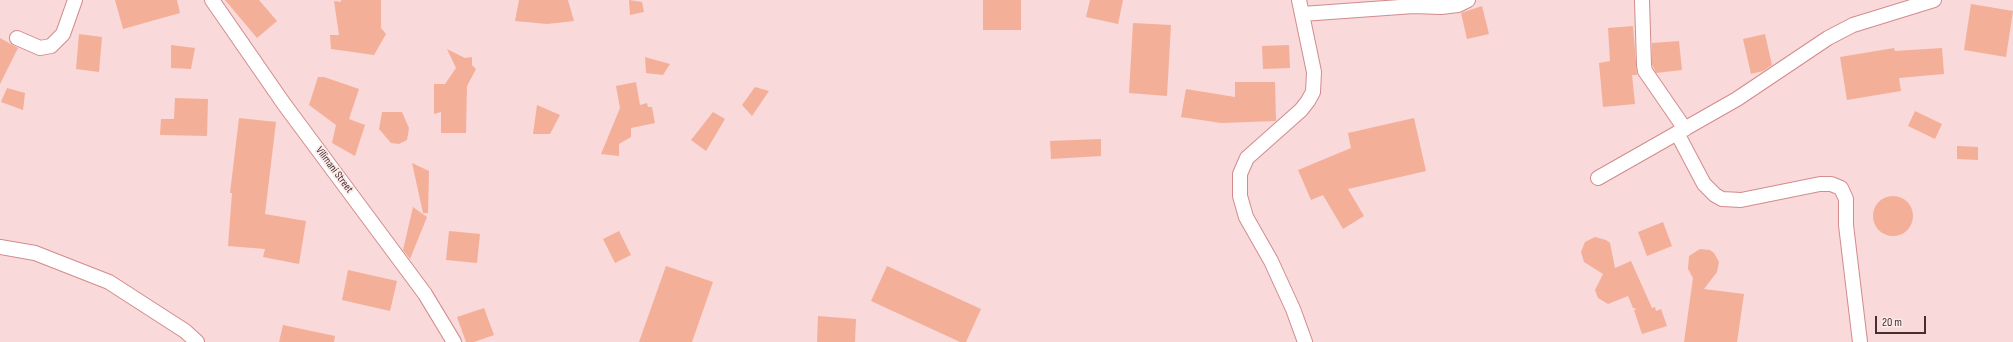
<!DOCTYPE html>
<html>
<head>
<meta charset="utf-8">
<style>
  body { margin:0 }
  #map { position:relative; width:2013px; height:342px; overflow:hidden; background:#f9d9d9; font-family:"Sofia Sans Condensed",sans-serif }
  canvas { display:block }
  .scale { position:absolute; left:1875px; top:316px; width:51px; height:18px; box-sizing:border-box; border:2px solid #4a2d2d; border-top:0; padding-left:5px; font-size:12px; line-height:14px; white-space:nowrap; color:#4a2d2d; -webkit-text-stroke:3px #fbebeb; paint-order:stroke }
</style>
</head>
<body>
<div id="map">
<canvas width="2013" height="342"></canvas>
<div class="scale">20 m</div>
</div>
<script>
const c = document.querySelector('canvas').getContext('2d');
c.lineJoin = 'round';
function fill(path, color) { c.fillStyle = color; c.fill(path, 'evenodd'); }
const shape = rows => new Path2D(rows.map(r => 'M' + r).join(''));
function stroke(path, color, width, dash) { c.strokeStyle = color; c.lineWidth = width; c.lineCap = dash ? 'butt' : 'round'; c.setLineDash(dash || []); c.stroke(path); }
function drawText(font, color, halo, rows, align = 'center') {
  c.font = font + ' "Sofia Sans Condensed",sans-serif'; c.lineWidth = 3.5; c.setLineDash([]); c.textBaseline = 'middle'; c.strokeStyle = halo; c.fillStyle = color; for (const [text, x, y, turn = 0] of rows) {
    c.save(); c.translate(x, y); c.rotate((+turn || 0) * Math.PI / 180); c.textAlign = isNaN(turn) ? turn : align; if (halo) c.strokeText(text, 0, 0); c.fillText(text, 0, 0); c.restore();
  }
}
const building = shape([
  [115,0,177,0,180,13,123,29],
  [225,0,259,0,277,21,257,38],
  [341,0,381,0,381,28,386,34,374,55,331,49,330,35,339,35,334,1,341,2],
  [519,0,568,0,574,21,547,24,515,21],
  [629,0,642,2,644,12,630,15],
  [983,0,1021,0,1021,30,983,30],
  [1090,0,1123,0,1118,24,1086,17],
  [1971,4,2013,11,2006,57,1964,50],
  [1482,6,1489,34,1467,39,1461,13],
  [1133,23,1171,25,1167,96,1129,93],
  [1633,26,1637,75,1632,75,1635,104,1603,107,1599,63,1610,61,1608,28],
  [79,34,102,37,99,72,76,69],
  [1765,34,1772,65,1763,71,1751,74,1743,39],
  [0,38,18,48,0,84],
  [1679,41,1682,70,1656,73,1652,64,1652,43],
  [171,45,195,48,191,69,171,68],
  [1289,45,1290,68,1263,69,1262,46],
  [1894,48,1895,51,1942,48,1944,74,1899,78,1901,91,1847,100,1840,57],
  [447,49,465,58,472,57,472,65,476,69,467,86,466,133,441,133,441,112,434,114,434,84,445,84,456,68],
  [645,57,670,64,663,75,646,73],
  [318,77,324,77,359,89,349,119,365,125,355,156,332,143,336,125,309,105],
  [636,82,640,105,647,103,648,107,652,107,655,123,631,128,631,137,619,144,619,156,601,154,620,108,616,86],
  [1235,82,1275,82,1276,121,1221,123,1181,117,1186,89,1235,97],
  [755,87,769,91,752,116,742,105],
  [7,88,25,93,23,110,1,102],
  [175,98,208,99,207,136,160,135,161,119,174,119],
  [537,105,560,115,550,134,533,134],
  [1915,111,1942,124,1935,139,1908,126],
  [382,112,402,112,409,128,407,140,399,144,391,143,379,129],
  [713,112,725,119,706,151,691,140],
  [239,118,276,122,265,214,306,221,299,264,263,257,265,249,228,246,232,193,230,193],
  [1414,118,1426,171,1348,189,1364,216,1343,229,1323,195,1311,200,1298,170,1351,148,1348,133],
  [1101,139,1101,156,1051,159,1050,141],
  [1957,146,1978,147,1978,160,1957,159],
  [412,163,429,171,428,213,423,213],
  '1873 216a20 20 0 1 1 40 0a20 20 0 1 1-40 0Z',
  [413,207,427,217,410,259,403,250],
  [1663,222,1672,246,1647,256,1638,232],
  [449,231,480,234,477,263,446,260],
  [619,231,631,255,615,263,603,239],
  [1595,237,1606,240,1610,243,1615,268,1631,261,1652,308,1655,307,1656,311,1661,309,1667,326,1642,334,1634,310,1637,309,1633,308,1628,296,1608,304,1598,298,1595,290,1603,274,1584,262,1581,252,1585,242],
  [1700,249,1710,250,1714,253,1719,262,1717,272,1704,289,1744,294,1737,342,1684,342,1693,278,1688,269,1689,256],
  [666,266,713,282,692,342,639,342],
  [887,266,981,309,966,342,960,342,871,301],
  [348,270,397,281,390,311,342,300],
  [484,308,494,335,474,342,466,342,457,317],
  [818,316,856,319,855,342,817,342],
  [283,325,335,336,334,342,279,342]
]);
const minor = shape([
  [212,0,284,104,425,294,454,342],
  [1299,0,1314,72,1313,92,1308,101,1301,110,1247,158,1240,174,1240,196,1246,217,1271,261,1293,309,1305,342],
  [1642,0,1644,65,1645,71,1685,129],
  [1302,14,1414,6,1441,7,1458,5,1468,0],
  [17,38,40,48,51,46,63,34,75,0],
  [1677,133,1704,184,1715,195,1722,199,1741,200,1820,184,1831,184,1841,188,1846,199,1846,225,1860,342],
  [1598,178,1737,99,1828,38,1853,25,1934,0],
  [0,247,35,253,109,282,185,331,197,342]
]);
const streetNames = [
  ["Vilimani Street",334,170,53]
];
fill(building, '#f4af99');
stroke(minor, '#d38b8c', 16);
stroke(minor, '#fff', 14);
drawText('11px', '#4a2d2d', '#fbebeb', streetNames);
</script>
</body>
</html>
